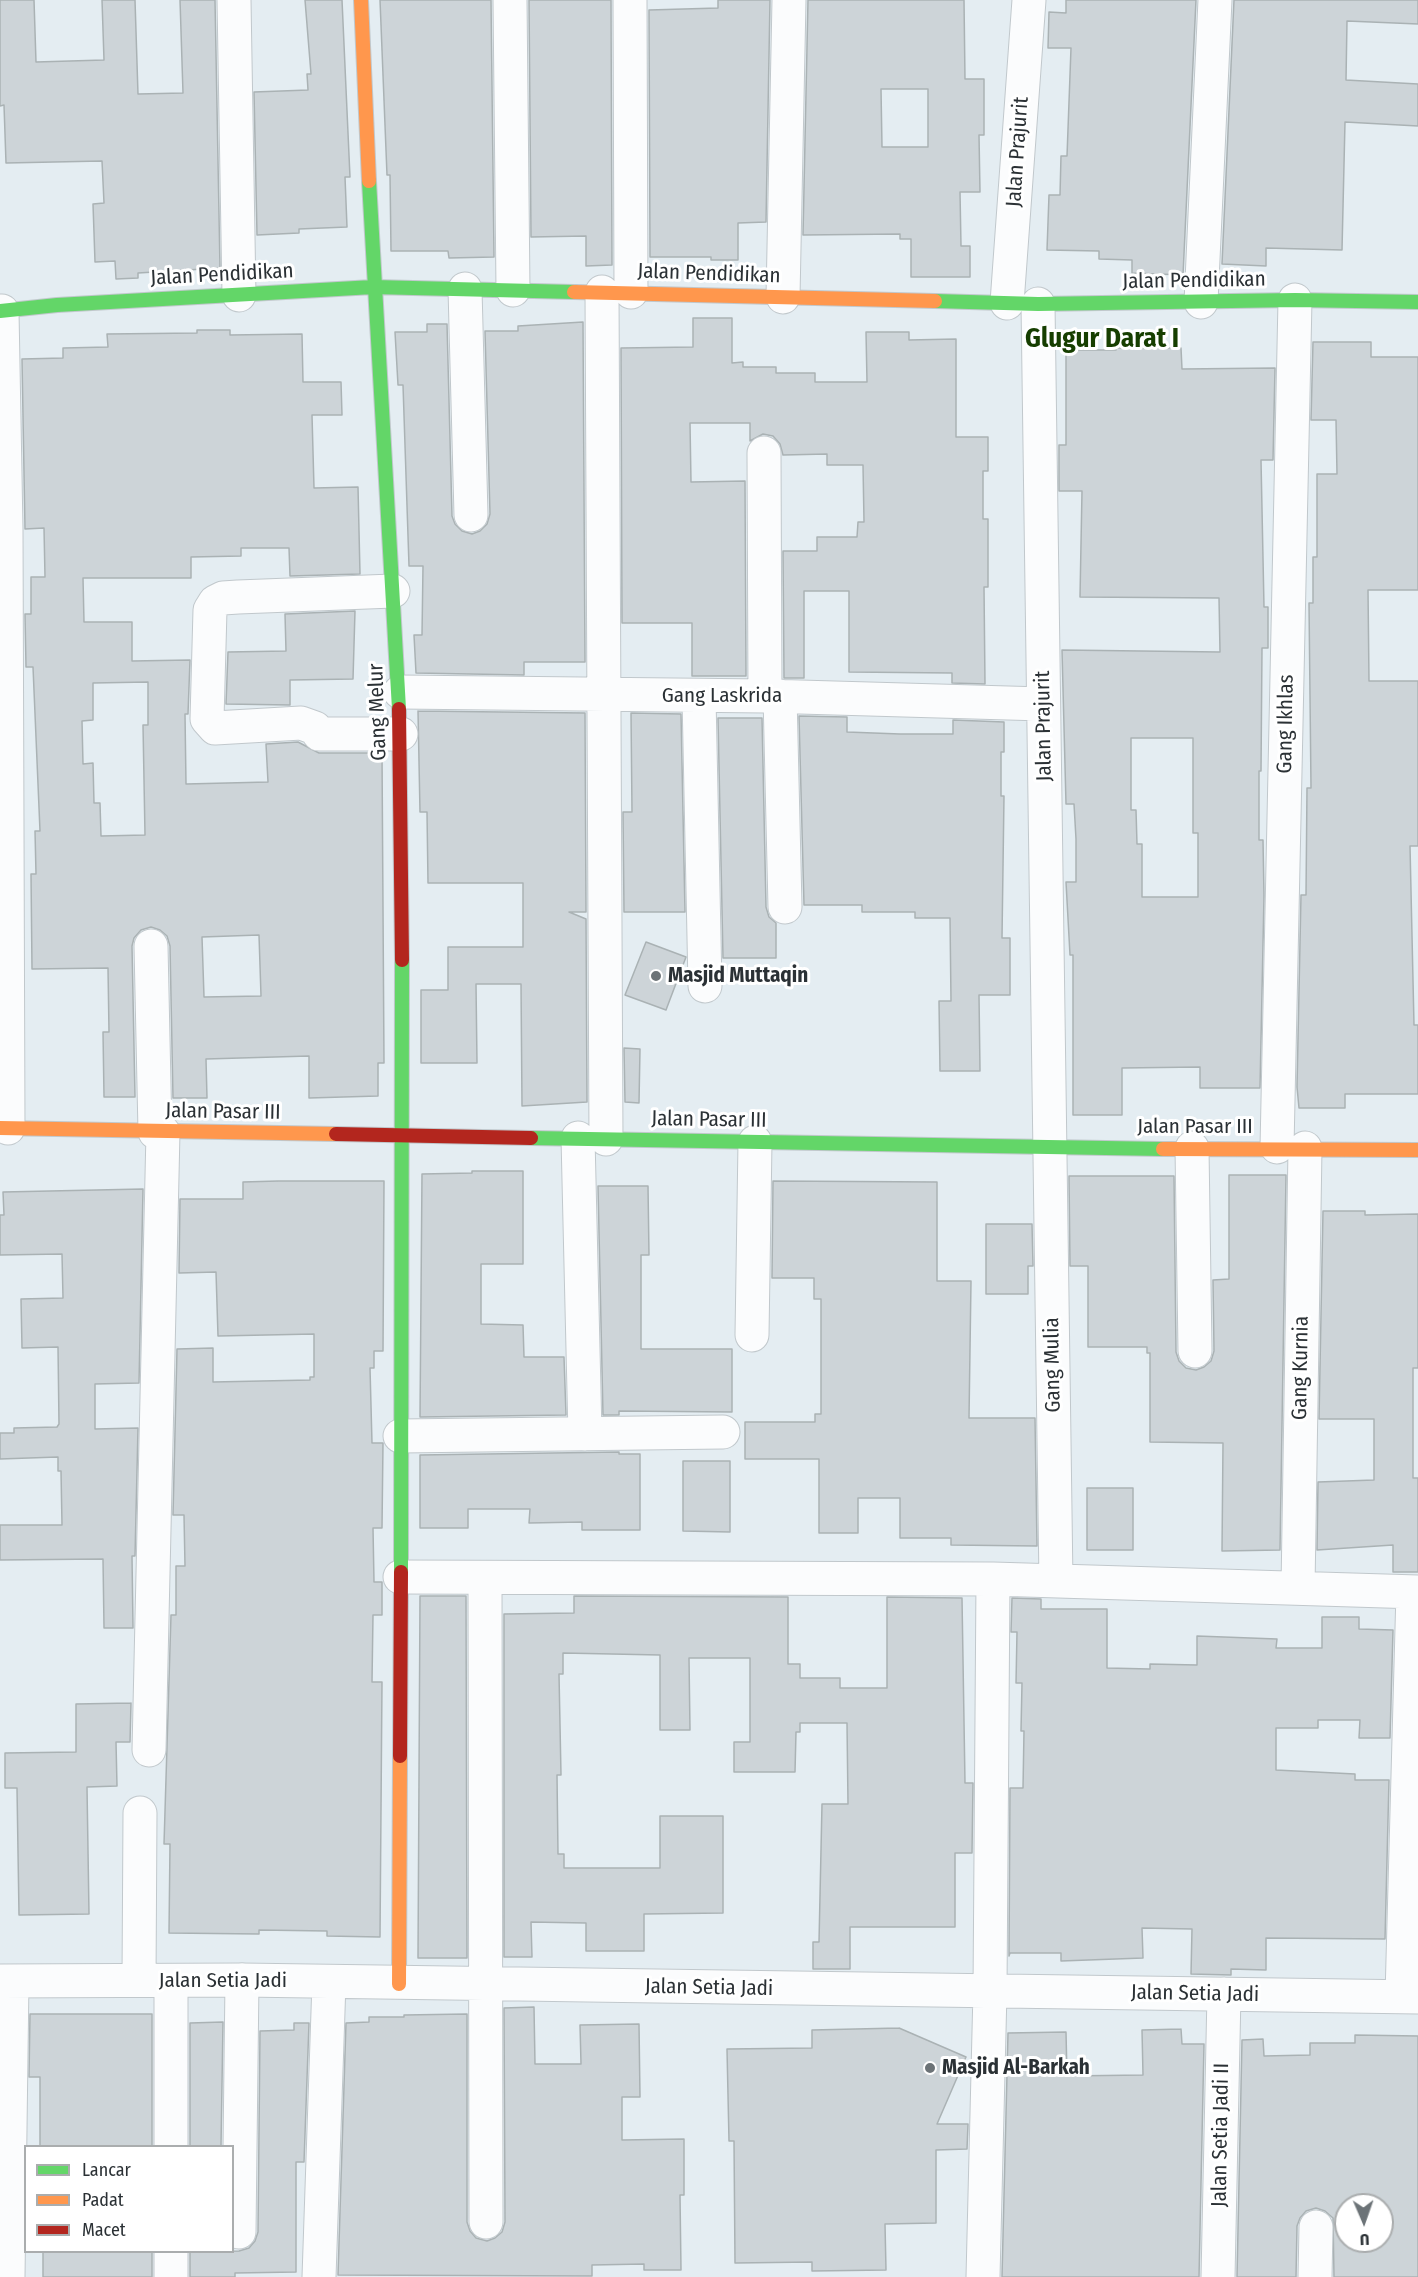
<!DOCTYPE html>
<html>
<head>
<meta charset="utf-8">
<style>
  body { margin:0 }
  #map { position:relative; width:1418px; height:2277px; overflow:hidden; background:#e4edf2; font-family:"Fira Sans Condensed",sans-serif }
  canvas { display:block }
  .legend { position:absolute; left:24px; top:2145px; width:210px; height:108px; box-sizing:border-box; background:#fff; border:2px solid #aaadae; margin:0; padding:8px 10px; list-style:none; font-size:18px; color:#2b3135 }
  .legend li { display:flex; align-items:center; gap:12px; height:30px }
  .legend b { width:30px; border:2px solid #aaadae }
  .north { position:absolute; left:1334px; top:2193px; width:60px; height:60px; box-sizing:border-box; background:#fff; border:2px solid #aaadae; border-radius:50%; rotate:178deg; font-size:16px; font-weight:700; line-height:24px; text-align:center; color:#2b3135 }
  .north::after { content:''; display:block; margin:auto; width:21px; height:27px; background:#6c7377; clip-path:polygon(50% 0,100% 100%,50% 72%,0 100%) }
</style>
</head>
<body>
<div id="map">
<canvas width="1418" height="2277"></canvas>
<ul class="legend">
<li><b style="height:8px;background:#63d668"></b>Lancar</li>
<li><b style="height:8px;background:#ff974d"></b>Padat</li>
<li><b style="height:8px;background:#b3261e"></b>Macet</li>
</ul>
<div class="north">U</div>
</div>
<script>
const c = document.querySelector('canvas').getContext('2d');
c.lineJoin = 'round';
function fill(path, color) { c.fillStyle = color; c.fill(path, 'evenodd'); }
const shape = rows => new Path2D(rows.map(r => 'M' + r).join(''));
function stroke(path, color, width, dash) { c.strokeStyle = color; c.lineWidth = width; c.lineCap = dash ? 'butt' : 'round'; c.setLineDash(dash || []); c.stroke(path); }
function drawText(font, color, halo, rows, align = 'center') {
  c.font = font + ' "Fira Sans Condensed",sans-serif'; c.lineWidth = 6; c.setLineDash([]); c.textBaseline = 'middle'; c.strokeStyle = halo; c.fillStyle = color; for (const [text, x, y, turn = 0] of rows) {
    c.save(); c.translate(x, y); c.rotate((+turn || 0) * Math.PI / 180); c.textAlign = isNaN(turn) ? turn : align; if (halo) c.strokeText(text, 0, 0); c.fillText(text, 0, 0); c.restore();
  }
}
const building = shape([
  [0,0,34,0,36,62,104,60,102,0,135,0,138,94,183,93,180,0,215,0,220,268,138,273,138,278,116,279,115,261,95,262,93,204,104,203,102,161,6,163,4,105,0,106,0,0],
  [305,0,342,0,350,177,345,177,347,227,299,229,299,233,257,235,254,92,308,90,307,74,311,74,305,0],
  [380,0,491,0,494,257,449,258,448,251,391,251,390,175,387,175,380,0],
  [529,0,611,0,612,265,586,266,586,236,531,237,529,0],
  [718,0,770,0,766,222,738,223,738,260,711,260,711,257,650,257,649,10,718,8,718,0],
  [808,0,964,0,965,79,984,79,984,135,979,135,980,192,960,192,961,246,970,246,970,277,911,277,911,239,900,239,900,234,803,235,808,0],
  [881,89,928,89,928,147,882,147,881,89],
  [1066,0,1196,0,1183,275,1132,273,1132,260,1099,259,1099,251,1047,250,1049,195,1060,195,1061,156,1067,156,1071,48,1048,48,1049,12,1066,13,1066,0],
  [1234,0,1418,0,1418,24,1347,21,1346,80,1418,84,1418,126,1345,122,1342,250,1266,248,1266,266,1222,264,1234,0],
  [693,318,732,318,732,363,743,362,743,367,776,367,776,373,815,373,815,382,867,382,866,332,909,332,909,340,956,339,956,437,988,437,988,471,983,471,983,519,988,519,988,587,984,587,985,684,952,683,952,673,849,672,849,591,804,591,804,678,784,678,783,551,817,551,817,537,857,537,858,522,864,522,863,465,827,465,827,454,783,455,780,444,773,436,763,434,750,441,750,423,690,423,691,482,745,481,746,676,692,676,692,623,622,623,621,348,693,347,693,318],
  [583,322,585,662,524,662,524,675,416,673,414,635,422,635,423,566,409,566,403,385,398,385,395,332,427,332,427,324,447,324,452,516,455,524,462,531,472,534,480,531,487,524,490,514,485,331,518,331,518,326,583,322],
  [197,330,230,330,230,335,302,334,303,382,341,382,342,415,312,415,314,488,358,487,360,574,290,576,289,548,241,548,241,556,191,557,191,578,83,578,84,622,132,622,132,661,190,660,188,714,185,714,186,784,268,782,266,744,298,742,319,753,382,753,384,1063,378,1063,378,1096,309,1098,309,1056,206,1059,207,1098,173,1098,170,946,167,936,160,930,151,927,141,930,134,938,132,946,135,1097,104,1097,103,1032,109,1032,108,968,32,969,31,874,36,874,35,831,40,831,33,667,26,667,25,614,31,614,31,577,45,577,44,528,25,529,22,359,63,358,63,348,108,347,107,334,197,333,197,330],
  [148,682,148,725,143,725,145,835,101,836,100,803,94,803,93,763,83,764,82,721,93,720,93,683,148,682],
  [259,935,261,996,204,997,202,937,259,935],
  [1313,342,1371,342,1371,357,1418,357,1418,590,1368,590,1369,681,1418,681,1418,846,1410,846,1414,1025,1418,1025,1418,1094,1345,1094,1345,1108,1299,1108,1297,1087,1301,895,1306,895,1307,788,1311,788,1309,603,1313,603,1313,557,1317,557,1317,474,1337,474,1336,420,1311,420,1313,342],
  [1116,348,1181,348,1182,369,1275,368,1273,460,1261,460,1264,607,1268,607,1268,648,1262,648,1261,771,1259,771,1259,840,1263,840,1264,896,1260,1088,1200,1088,1200,1067,1122,1068,1122,1115,1073,1115,1073,955,1070,955,1066,882,1076,882,1076,839,1074,804,1066,804,1062,650,1220,652,1219,598,1080,597,1082,491,1059,491,1059,445,1066,445,1066,350,1116,350,1116,348],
  [1131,738,1193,738,1193,833,1198,833,1198,897,1142,897,1142,844,1137,844,1136,810,1131,810,1131,738],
  [355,611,353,679,290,680,290,705,226,704,228,652,286,651,285,614,355,611],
  [418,711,585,713,586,912,569,912,586,919,587,1102,522,1106,521,984,476,984,477,1063,421,1063,421,990,448,990,448,947,523,947,523,883,428,883,427,812,420,812,418,711],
  [631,713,681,714,685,912,624,912,623,812,632,812,631,713],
  [799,716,847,717,847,732,900,734,953,734,953,720,1004,722,1004,752,1001,752,1001,796,1004,796,1002,938,1010,938,1010,995,979,995,980,1071,940,1071,939,1001,951,1001,950,918,915,918,915,912,862,912,862,905,804,905,799,716],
  [718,718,762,718,766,907,769,917,776,923,776,958,723,958,718,718],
  [646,942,686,957,666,1010,625,995,646,942],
  [624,1048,640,1049,639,1103,625,1102,624,1048],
  [472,1171,523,1171,523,1264,481,1264,481,1324,523,1325,524,1357,564,1357,566,1415,420,1417,422,1174,472,1173,472,1171],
  [1229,1175,1286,1175,1280,1550,1222,1551,1223,1443,1150,1442,1150,1353,1147,1353,1147,1347,1088,1347,1088,1266,1070,1266,1069,1176,1174,1176,1176,1352,1179,1361,1186,1368,1196,1370,1204,1367,1211,1361,1214,1351,1213,1280,1229,1279,1229,1175],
  [278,1181,384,1181,383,1351,374,1351,374,1368,370,1368,372,1443,383,1443,382,1528,373,1528,374,1582,382,1582,382,1615,373,1615,372,1682,382,1682,380,1937,327,1936,327,1931,259,1930,259,1934,169,1933,170,1844,164,1844,171,1615,176,1615,176,1566,185,1566,184,1515,173,1515,177,1349,213,1348,213,1382,310,1380,310,1377,314,1377,314,1334,218,1336,216,1272,179,1273,180,1199,243,1199,243,1182,278,1181],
  [773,1181,937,1182,937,1281,971,1281,969,1418,1035,1418,1037,1546,951,1545,951,1538,900,1538,900,1498,858,1498,858,1533,819,1533,819,1459,745,1459,745,1422,815,1422,815,1414,821,1414,821,1299,814,1299,814,1278,772,1278,773,1181],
  [598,1186,648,1186,649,1255,641,1255,641,1349,732,1349,732,1412,619,1411,619,1415,603,1415,598,1186],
  [143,1189,139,1383,95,1384,95,1429,138,1428,135,1556,132,1556,133,1628,104,1628,103,1559,0,1560,0,1525,62,1525,61,1471,58,1471,58,1457,0,1459,0,1433,14,1433,14,1428,57,1427,59,1424,58,1347,22,1348,21,1299,63,1298,62,1254,0,1255,0,1215,4,1215,3,1192,143,1189],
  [1323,1211,1365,1211,1365,1215,1418,1214,1418,1368,1413,1368,1413,1478,1418,1478,1418,1572,1393,1572,1393,1545,1317,1550,1318,1482,1374,1480,1374,1419,1319,1419,1323,1211],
  [986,1224,1032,1224,1033,1266,1028,1266,1028,1294,986,1294,986,1224],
  [619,1452,619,1454,640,1454,640,1530,582,1530,582,1522,529,1523,530,1509,468,1509,468,1528,420,1528,420,1455,619,1452],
  [683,1461,730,1461,730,1532,683,1531,683,1461],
  [1087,1488,1133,1488,1133,1550,1087,1550,1087,1488],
  [420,1596,466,1596,467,1958,418,1958,420,1596],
  [574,1596,788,1597,788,1664,800,1664,800,1678,840,1678,840,1688,887,1688,887,1597,962,1598,965,1783,973,1783,972,1853,955,1853,955,1927,850,1927,850,1969,813,1969,813,1942,819,1942,822,1804,848,1804,847,1723,800,1723,800,1732,796,1732,795,1772,734,1772,734,1742,750,1742,750,1658,689,1658,690,1730,660,1730,660,1655,563,1653,563,1674,559,1674,561,1775,557,1775,558,1854,564,1854,564,1868,660,1868,660,1816,723,1816,723,1913,644,1914,644,1951,586,1951,586,1923,531,1922,532,1957,504,1957,504,1614,574,1613,574,1596],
  [1012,1598,1041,1599,1041,1609,1107,1609,1107,1668,1150,1669,1150,1664,1197,1665,1197,1636,1277,1639,1276,1648,1322,1648,1322,1617,1359,1617,1359,1629,1393,1630,1390,1738,1359,1738,1360,1720,1318,1720,1318,1728,1276,1728,1276,1770,1355,1774,1355,1780,1389,1780,1385,1939,1266,1938,1266,1970,1231,1969,1231,1975,1191,1974,1192,1929,1142,1928,1143,1958,1061,1961,1061,1953,1010,1953,1009,1956,1010,1788,1023,1788,1024,1731,1021,1731,1022,1683,1016,1683,1017,1632,1011,1632,1012,1598],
  [131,1703,130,1742,116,1742,117,1786,87,1787,89,1914,19,1915,17,1788,5,1788,5,1753,76,1752,76,1704,131,1703],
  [534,2007,535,2064,581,2064,580,2025,639,2024,640,2097,622,2097,622,2140,684,2139,684,2195,680,2195,681,2270,644,2270,644,2264,592,2265,592,2276,338,2275,346,2023,369,2022,369,2017,404,2017,404,2015,467,2014,467,2222,470,2231,476,2238,487,2241,495,2238,502,2232,505,2222,504,2008,534,2007],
  [30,2014,152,2014,152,2146,40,2146,40,2077,29,2077,30,2014],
  [223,2022,221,2146,190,2146,190,2023,223,2022],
  [294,2023,309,2023,304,2162,296,2162,296,2272,235,2273,235,2277,190,2277,190,2252,239,2251,249,2248,255,2241,258,2232,260,2031,294,2030,294,2023],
  [899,2028,966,2057,937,2124,968,2124,967,2149,936,2150,936,2223,885,2224,886,2270,812,2271,812,2262,735,2263,734,2141,729,2141,727,2049,812,2048,812,2030,899,2028],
  [1181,2029,1182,2044,1204,2044,1199,2277,1002,2277,1008,2033,1066,2032,1067,2076,1143,2075,1142,2030,1181,2029],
  [1355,2035,1418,2036,1418,2277,1334,2277,1333,2218,1325,2211,1316,2208,1306,2211,1300,2218,1297,2226,1296,2277,1237,2277,1242,2040,1263,2039,1264,2056,1310,2055,1310,2043,1355,2043,1355,2035],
  [1346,2205,1382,2205,1382,2241,1346,2241,1346,2205],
  [43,2252,152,2252,152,2277,43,2277,43,2252]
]);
const street = shape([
  [234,0,239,295],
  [510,0,513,290],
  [630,0,631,292],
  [465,289,471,515],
  [602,292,606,1139],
  [783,297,789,0],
  [1201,302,1215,0],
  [1007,303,1029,0],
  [1038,304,1056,1581],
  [2,311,6,530,8,1128],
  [764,453,765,696],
  [393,591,238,597,223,598,215,602,210,610,207,719,215,728,301,723,315,728,319,734,401,734],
  [400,692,765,696,1043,704],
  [780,696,785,907],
  [699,697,705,986],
  [151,946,155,1132],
  [578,1138,585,1434],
  [1277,1147,1295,300],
  [1192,1148,1195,1351],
  [752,1335,755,1142],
  [400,1436,723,1432],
  [400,1577,993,1579,1418,1592],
  [485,1578,486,2222],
  [1298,1588,1305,1148],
  [149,1750,163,1132],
  [139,1980,140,1813],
  [0,1981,242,1980,1418,1997],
  [171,1981,171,2146],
  [1402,1996,1413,1592],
  [239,2232,242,1980],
  [171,2252,171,2277],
  [8,2277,12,1981],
  [319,2277,329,1982],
  [983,2277,990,1991,993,1579],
  [1218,2277,1224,1994],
  [1315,2277,1316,2227]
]);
const fast = shape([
  [369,181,399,709],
  [935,301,1038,304,1295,300,1418,302],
  [0,311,57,305,373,287,574,292],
  [531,1138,1163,1149],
  [401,1572,402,960]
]);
const slow = shape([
  [361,0,369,181],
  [574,292,935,301],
  [0,1128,336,1134],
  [1163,1149,1418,1150],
  [399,1984,400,1756]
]);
const jam = shape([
  [399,709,402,960],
  [336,1134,531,1138],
  [400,1756,401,1572]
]);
const markers = [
  [656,976,6,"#6c7377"],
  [930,2068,6,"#6c7377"]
];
const streetNames = [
  ["Jalan Prajurit",1018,152,-86],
  ["Jalan Pendidikan",709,274,2],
  ["Jalan Pendidikan",222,275,-3],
  ["Jalan Pendidikan",1194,281,-1],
  ["Gang Laskrida",722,696],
  ["Gang Melur",378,712,-92],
  ["Gang Ikhlas",1286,724,-89],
  ["Jalan Prajurit",1044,726,-91],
  ["Jalan Pasar III",223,1112,1],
  ["Jalan Pasar III",709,1120,1],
  ["Jalan Pasar III",1195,1127],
  ["Gang Mulia",1053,1365,-91],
  ["Gang Kurnia",1301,1368,-89],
  ["Jalan Setia Jadi",223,1981],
  ["Jalan Setia Jadi",709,1988,1],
  ["Jalan Setia Jadi",1195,1994,1],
  ["Jalan Setia Jadi II",1221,2135,-89]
];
const poiNames = [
  ["Masjid Muttaqin",668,976],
  ["Masjid Al-Barkah",942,2068]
];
const districtNames = [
  ["Glugur Darat I",1102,339]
];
fill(building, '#cdd4d8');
stroke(building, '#aab2b4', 1.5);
stroke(street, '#c1c8cc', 35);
stroke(fast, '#c1c8cc', 16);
stroke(slow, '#c1c8cc', 16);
stroke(jam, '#c1c8cc', 16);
stroke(street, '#fbfcfd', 33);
stroke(fast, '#63d668', 14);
stroke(slow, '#ff974d', 14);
stroke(jam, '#b3261e', 14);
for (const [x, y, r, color] of markers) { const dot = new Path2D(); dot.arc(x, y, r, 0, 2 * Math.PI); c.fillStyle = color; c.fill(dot); stroke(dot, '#fff', 2); }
drawText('21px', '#2b3135', '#fff', streetNames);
drawText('bold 21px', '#2b3135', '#fff', poiNames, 'left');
drawText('bold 27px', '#163e00', '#fff', districtNames);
</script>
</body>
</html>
